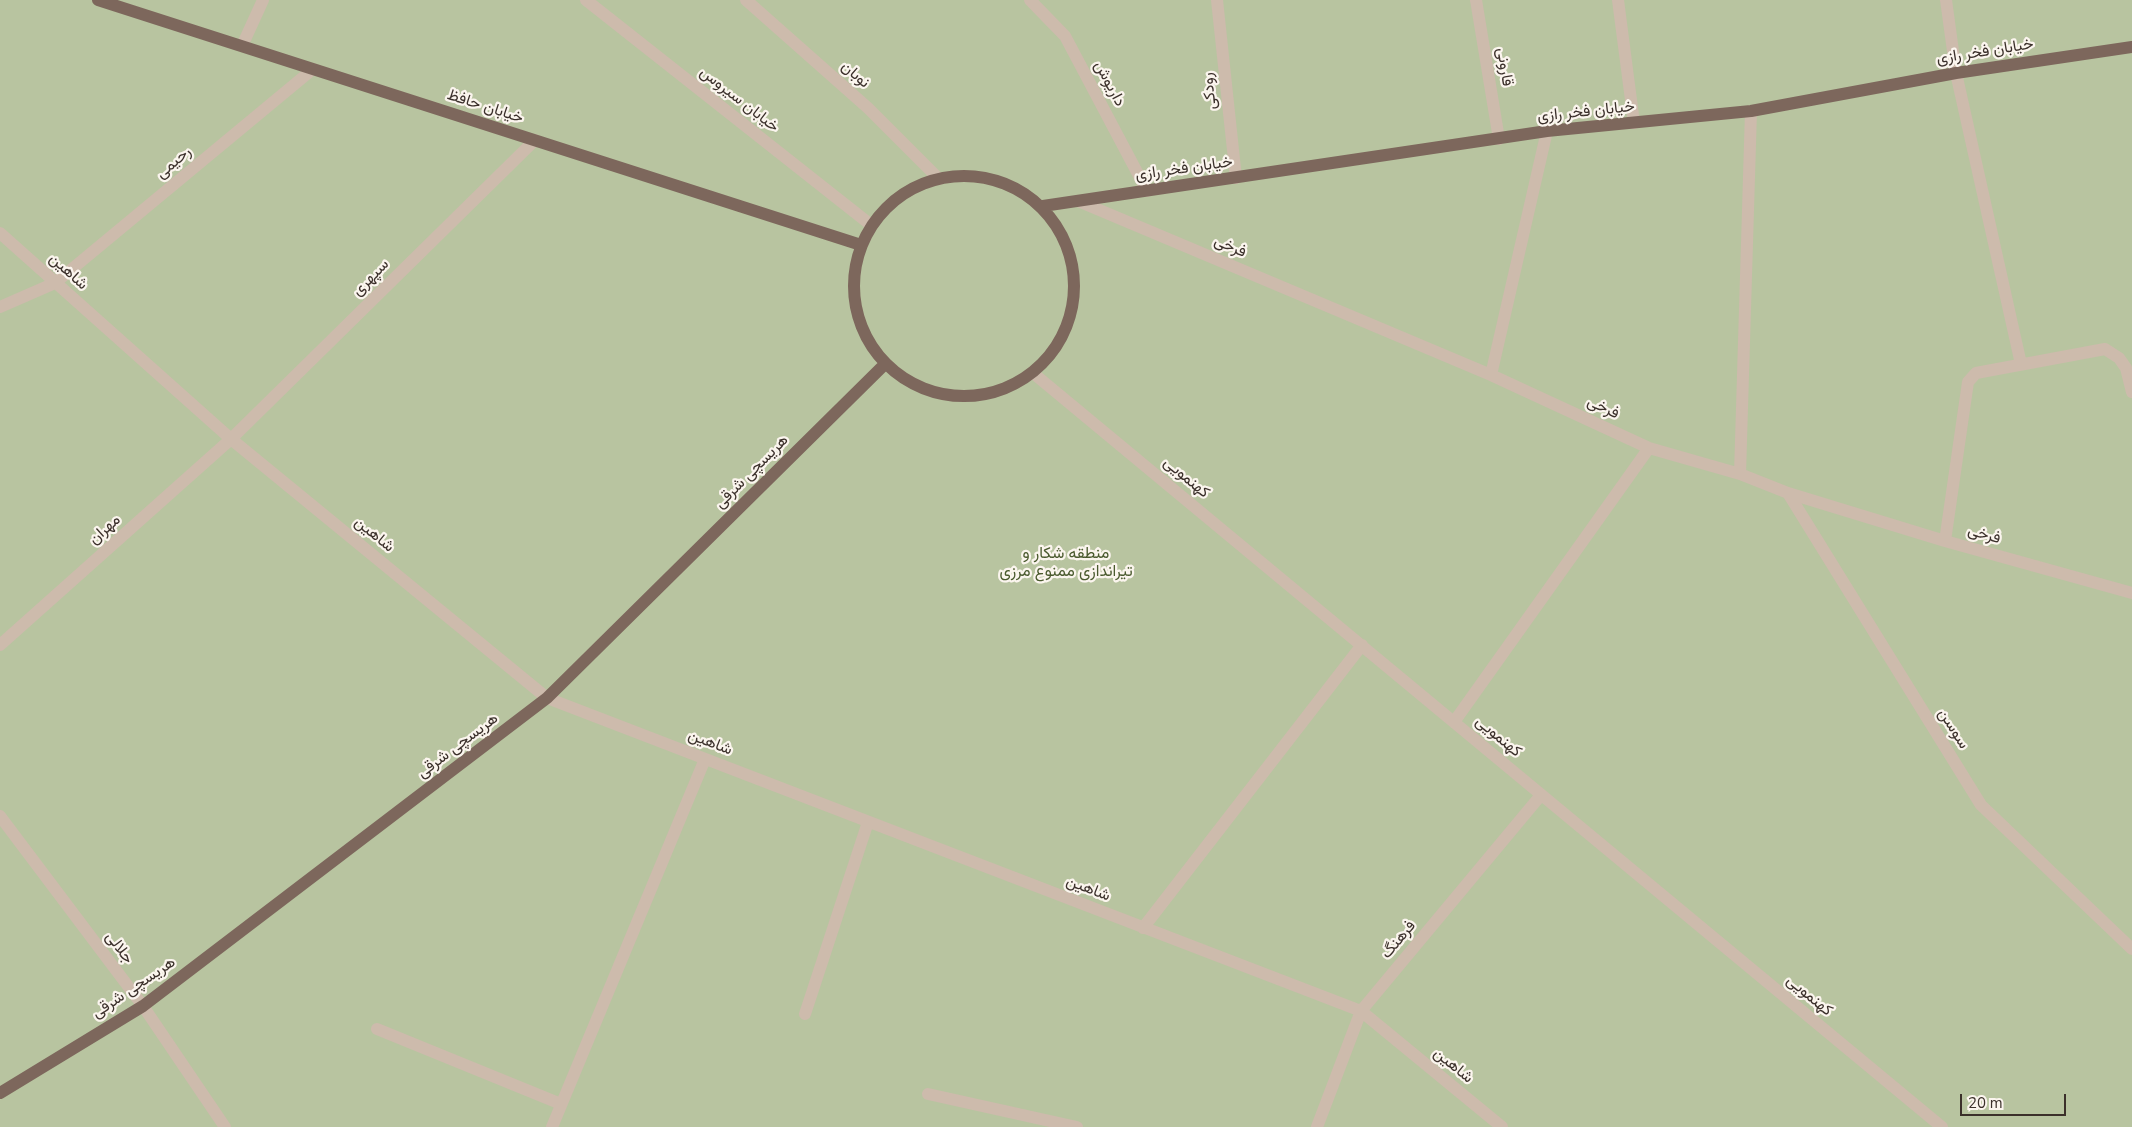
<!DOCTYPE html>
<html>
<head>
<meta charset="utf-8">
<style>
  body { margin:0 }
  #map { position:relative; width:2132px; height:1127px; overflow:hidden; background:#f4ebe1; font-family:"Nunito Sans",sans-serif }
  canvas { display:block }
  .scale { position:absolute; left:1960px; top:1094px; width:106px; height:22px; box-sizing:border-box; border:2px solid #3b302b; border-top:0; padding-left:6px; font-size:15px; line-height:18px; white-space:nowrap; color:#3b302b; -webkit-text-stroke:4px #fbf5ee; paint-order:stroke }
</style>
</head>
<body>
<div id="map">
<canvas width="2132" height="1127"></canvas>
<div class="scale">20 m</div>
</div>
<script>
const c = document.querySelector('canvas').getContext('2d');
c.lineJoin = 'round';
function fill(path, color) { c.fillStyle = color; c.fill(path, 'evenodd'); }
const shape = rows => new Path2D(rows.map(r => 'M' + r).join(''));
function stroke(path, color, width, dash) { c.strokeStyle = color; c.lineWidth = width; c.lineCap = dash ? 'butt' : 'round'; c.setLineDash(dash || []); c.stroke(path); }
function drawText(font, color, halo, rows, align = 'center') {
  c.font = font + ' "Nunito Sans",Vazirmatn,sans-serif'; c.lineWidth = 4.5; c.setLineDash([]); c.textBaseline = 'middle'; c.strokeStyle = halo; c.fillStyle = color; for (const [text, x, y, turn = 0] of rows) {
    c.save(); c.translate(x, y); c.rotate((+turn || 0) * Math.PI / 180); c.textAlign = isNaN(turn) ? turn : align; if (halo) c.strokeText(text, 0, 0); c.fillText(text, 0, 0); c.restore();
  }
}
const green = shape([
  [0,0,2132,0,2132,1127,0,1127]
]);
const minor = shape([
  [586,0,871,225],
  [746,0,868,108,939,179],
  [1030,0,1065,36,1147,191],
  [1217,0,1236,178],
  [1476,0,1499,139],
  [1618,0,1634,123],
  [1946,0,1956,73,2021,364],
  [242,46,263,0],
  [1078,201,1491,375,1649,448,1740,474,1788,493,1945,541,2132,593],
  [0,233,231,439,547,698,1361,1011,1502,1127],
  [0,307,55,283,313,69],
  [1033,373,1942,1127],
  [1491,375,1547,131],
  [1740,474,1751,111],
  [1788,493,1981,805,2132,949],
  [1945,541,1968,382,1976,373,2105,349,2119,358,2126,368,2132,392],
  [0,645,231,439,535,140],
  [1454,722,1649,448],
  [0,816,143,1006,225,1127],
  [1143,928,1362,645],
  [805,1014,868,822],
  [377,1029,561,1104],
  [928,1094,1077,1127],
  [552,1127,705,759],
  [1317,1127,1361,1011,1541,795]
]);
const major = shape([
  [98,0,861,245],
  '854 286a110 110 0 1 1 220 0a110 110 0 1 1-220 0Z',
  [1043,206,1547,131,1751,111,1956,73,2132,47],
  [0,1093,143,1006,547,698,885,364]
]);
const streetNames = [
  ["خیابان فخر رازی",1985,52,-9],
  ["قارونی",1504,67,81],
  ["نوبان",855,75,41],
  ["داریوش",1109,84,62],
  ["رودکی",1210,91,-96],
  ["خیابان سیروس",739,100,38],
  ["خیابان حافظ",485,107,18],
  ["خیابان فخر رازی",1586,112,-6],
  ["رحیمی",174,163,-40],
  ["خیابان فخر رازی",1184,169,-8],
  ["فرخی",1230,247,23],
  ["شاهین",68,272,42],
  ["سپهری",371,278,-45],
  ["فرخی",1603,408,25],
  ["هریسچی شرقی",752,472,-45],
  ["کهنمویی",1186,478,40],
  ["مهران",105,530,-42],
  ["شاهین",374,535,39],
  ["فرخی",1984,535,16],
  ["سوسن",1953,729,58],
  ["کهنمویی",1498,737,40],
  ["شاهین",710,743,21],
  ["هریسچی شرقی",458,746,-37],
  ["شاهین",1088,889,21],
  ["فرهنگ",1399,940,-50],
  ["جلالی",119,948,53],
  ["هریسچی شرقی",134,988,-34],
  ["کهنمویی",1809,996,40],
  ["شاهین",1453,1066,39]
];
const parkNames = [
  ["منطقه شکار و",1066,554],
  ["تیراندازی ممنوع مرزی",1066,572]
];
fill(green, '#b8c4a0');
stroke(minor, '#cdbbac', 12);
stroke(major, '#7d675c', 12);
drawText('16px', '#3b302b', '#fbf5ee', streetNames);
drawText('16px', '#4a5a2e', '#fbf5ee', parkNames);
</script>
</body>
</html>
